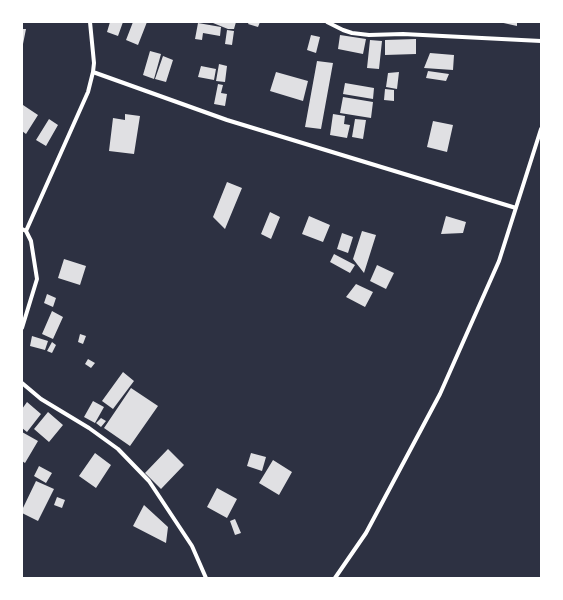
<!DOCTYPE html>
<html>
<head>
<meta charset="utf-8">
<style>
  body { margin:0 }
  #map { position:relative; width:563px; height:600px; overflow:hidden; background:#2d3142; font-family:"Exo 2",sans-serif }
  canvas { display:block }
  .frame { position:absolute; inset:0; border:23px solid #fff; pointer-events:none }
</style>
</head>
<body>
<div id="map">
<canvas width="563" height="600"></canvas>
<div class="frame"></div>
</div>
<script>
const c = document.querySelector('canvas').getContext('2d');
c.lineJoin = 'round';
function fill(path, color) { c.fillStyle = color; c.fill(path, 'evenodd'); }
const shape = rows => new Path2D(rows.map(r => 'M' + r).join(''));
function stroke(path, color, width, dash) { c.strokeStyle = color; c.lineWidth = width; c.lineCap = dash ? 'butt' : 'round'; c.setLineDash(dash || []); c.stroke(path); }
const building = shape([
  [110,22,123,22,118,36,107,32],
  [133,22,147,22,138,45,126,40],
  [214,22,236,22,234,29,228,29,213,23],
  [249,22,260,22,258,27,248,24],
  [499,22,517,22,517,26],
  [198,23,221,27,220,36,203,33,202,40,195,39],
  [22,29,26,29,23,44,22,43],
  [227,30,234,31,232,45,225,44],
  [311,35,320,37,316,53,307,50],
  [340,35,366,39,363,54,338,49],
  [416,39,416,54,385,55,385,40],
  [370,40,382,41,379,69,367,68],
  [150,51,161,54,154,79,143,75],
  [430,53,454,55,453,70,424,68],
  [163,56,173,60,166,82,155,79],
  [317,61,333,63,321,129,305,127],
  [219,64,227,66,225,82,216,81],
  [201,66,216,69,214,80,198,77],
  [428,71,449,74,446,81,426,78],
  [276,72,308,81,303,101,270,91],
  [399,72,397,89,386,87,388,73],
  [345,83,374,88,373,99,343,94],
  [218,84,223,85,221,93,227,94,225,106,214,104],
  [385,89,394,90,394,101,384,100],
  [343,97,373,102,371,118,340,113],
  [23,105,38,115,26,134,22,131],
  [125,114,140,116,134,154,109,151,113,118,125,120],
  [333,114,345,116,344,124,350,125,347,138,330,135],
  [49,119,58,125,46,146,36,140],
  [355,119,366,120,363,139,352,137],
  [433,121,453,125,447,152,427,147],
  [227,182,242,188,225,229,213,217],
  [270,212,280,217,271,239,261,234],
  [309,216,330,225,323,242,302,234],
  [446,216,466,222,463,233,441,234],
  [362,231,376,235,364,273,353,259],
  [342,233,353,237,348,253,337,249],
  [334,254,355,265,350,273,330,262],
  [64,259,86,266,80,285,58,278],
  [377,265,394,273,386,289,370,281],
  [356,284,373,292,365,307,346,297],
  [47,294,56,298,53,307,44,303],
  [52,311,63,317,53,339,42,334],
  [80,334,86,336,83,344,78,342],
  [32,336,48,341,45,350,30,346],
  [52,342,56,345,52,353,47,351],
  [88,359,95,363,91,368,85,364],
  [123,372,134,381,113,409,102,401],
  [131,388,158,406,130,446,104,428],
  [93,401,104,407,95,423,84,417],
  [27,402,41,414,27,432,22,428,22,409],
  [48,412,63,425,49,442,34,429],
  [101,418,106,421,101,427,96,423],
  [22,432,38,441,25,463,22,461],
  [168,449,184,465,161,489,145,473],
  [95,453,111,465,96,488,79,476],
  [251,453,266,457,262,471,247,466],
  [273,460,292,472,279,495,259,483],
  [39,466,52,473,46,483,34,476],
  [36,481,54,489,38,521,22,513,22,510],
  [217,488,237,499,227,518,207,507],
  [57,497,65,500,62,508,54,505],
  [144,505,168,527,166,543,133,526],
  [235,519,241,533,235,535,230,521]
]);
const minor = shape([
  [327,22,343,30,352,33,369,35,403,34,541,41],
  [93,72,227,120,516,208],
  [22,229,26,231,31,241,37,279,22,328],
  [26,231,88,92,93,72,94,63,90,22],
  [22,383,41,399,89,428,118,449,149,481,192,546,206,578],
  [335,578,366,533,440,394,499,261,541,129]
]);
fill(building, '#e0e0e3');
stroke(minor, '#fff', 4);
</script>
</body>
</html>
